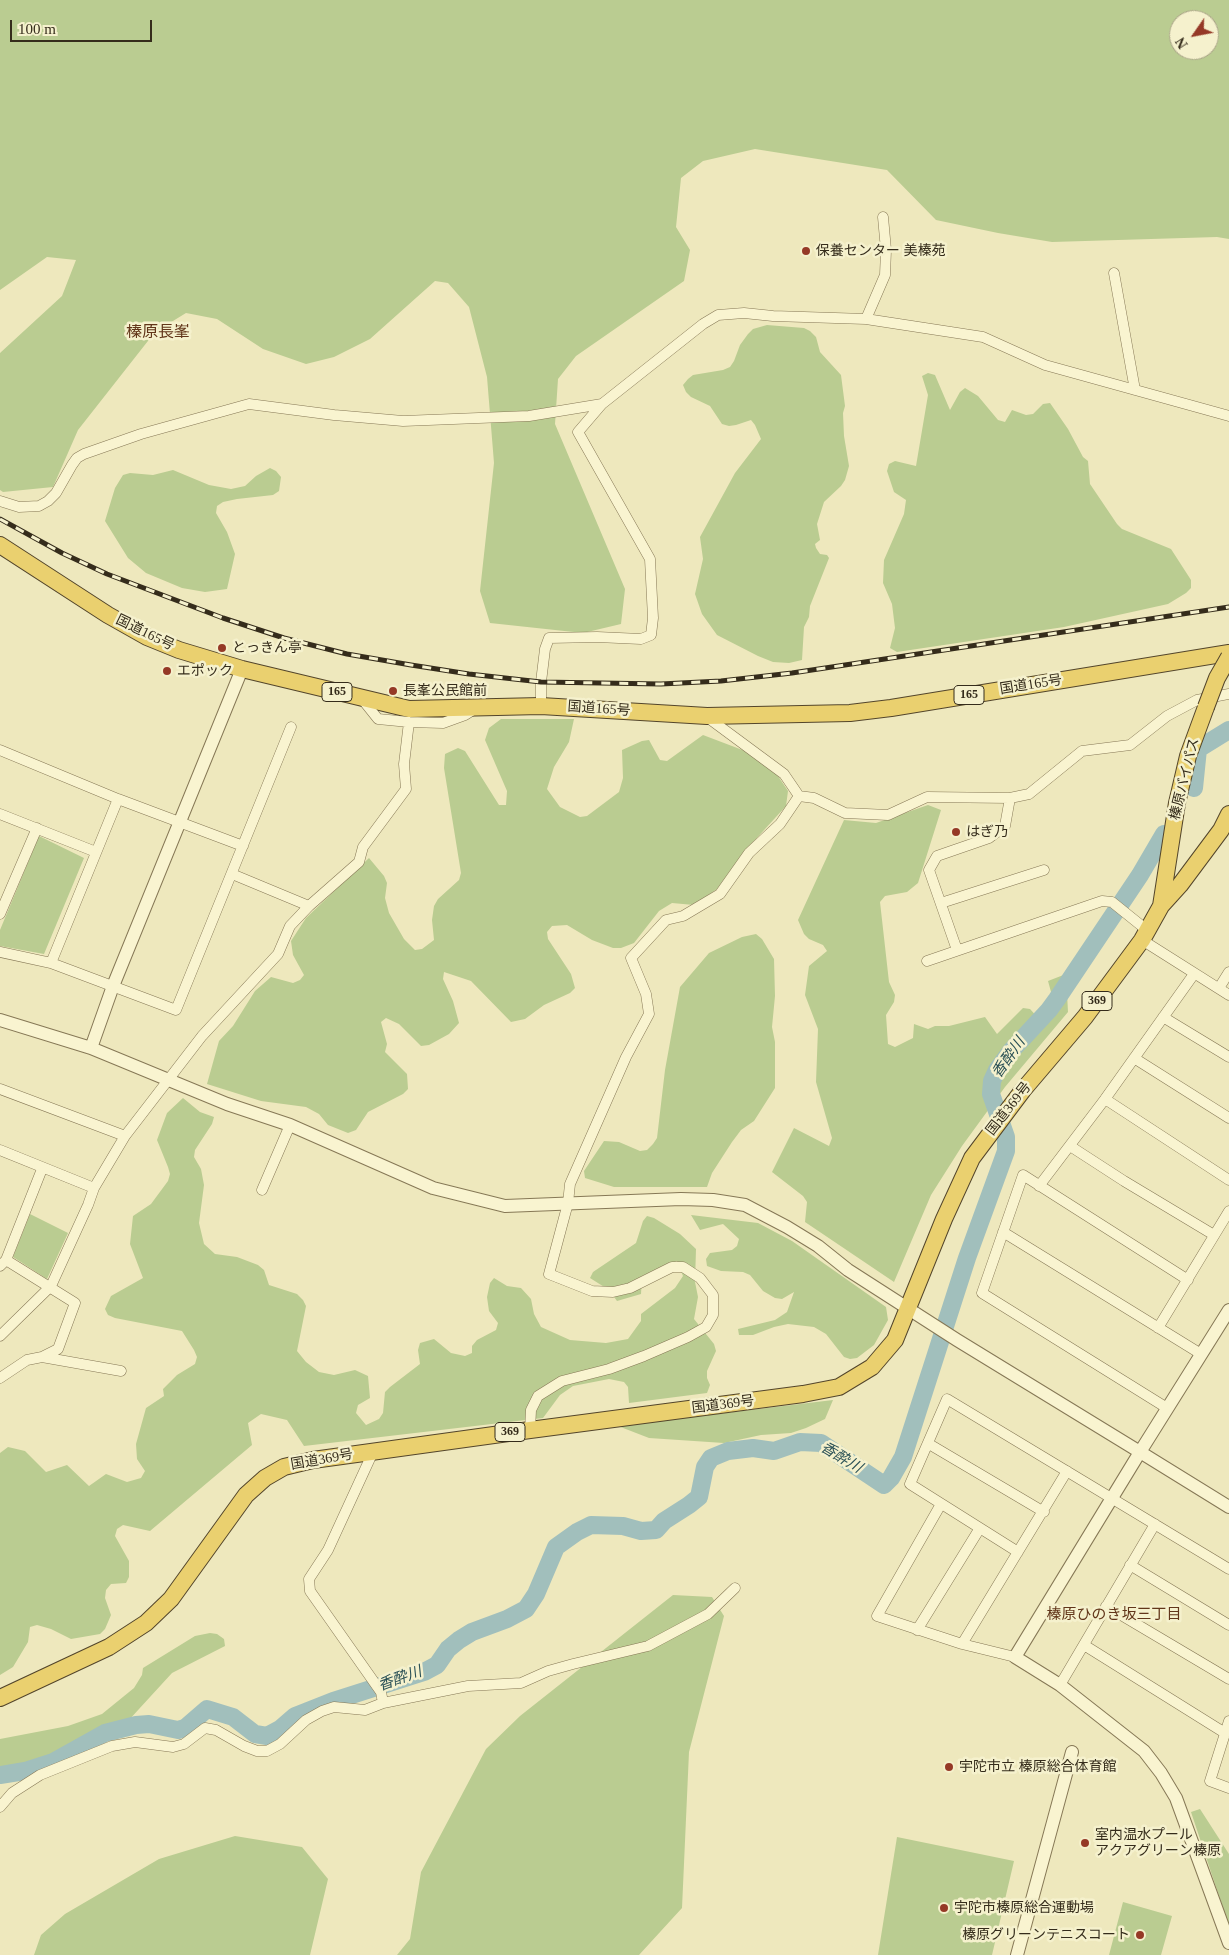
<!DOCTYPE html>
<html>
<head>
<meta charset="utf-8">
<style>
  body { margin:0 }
  #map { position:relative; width:1229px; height:1955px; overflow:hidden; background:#eee8bd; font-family:"Times New Roman",serif }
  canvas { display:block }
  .north { position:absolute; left:1169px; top:10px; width:50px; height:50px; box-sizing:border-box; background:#f5f1cd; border:1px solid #a8a286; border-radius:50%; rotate:237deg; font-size:14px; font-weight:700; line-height:20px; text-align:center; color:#352c1b }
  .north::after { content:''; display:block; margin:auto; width:18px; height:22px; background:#953926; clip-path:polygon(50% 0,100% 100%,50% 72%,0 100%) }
  .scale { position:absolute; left:10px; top:20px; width:142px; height:22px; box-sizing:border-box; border:2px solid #352c1b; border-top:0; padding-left:6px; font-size:15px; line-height:18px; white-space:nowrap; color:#352c1b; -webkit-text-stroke:4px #f5f1cd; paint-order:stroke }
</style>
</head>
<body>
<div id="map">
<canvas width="1229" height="1955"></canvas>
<div class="north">N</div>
<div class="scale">100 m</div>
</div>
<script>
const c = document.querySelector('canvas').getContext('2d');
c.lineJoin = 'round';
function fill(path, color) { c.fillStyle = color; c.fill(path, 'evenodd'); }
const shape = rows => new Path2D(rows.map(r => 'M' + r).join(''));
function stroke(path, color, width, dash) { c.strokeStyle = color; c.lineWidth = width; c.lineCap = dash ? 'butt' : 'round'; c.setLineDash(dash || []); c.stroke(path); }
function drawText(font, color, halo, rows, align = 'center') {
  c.font = font + ' "Times New Roman","Noto Sans JP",serif'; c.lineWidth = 5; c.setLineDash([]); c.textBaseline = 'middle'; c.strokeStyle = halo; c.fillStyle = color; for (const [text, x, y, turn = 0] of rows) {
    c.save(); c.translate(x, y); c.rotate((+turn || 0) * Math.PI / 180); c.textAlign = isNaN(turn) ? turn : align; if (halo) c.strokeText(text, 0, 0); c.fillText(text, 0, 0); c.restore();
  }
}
const green = shape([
  [0,0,1229,0,1229,239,1217,237,1052,242,998,233,936,220,887,170,755,149,703,161,681,178,676,227,690,250,684,281,576,356,558,379,555,424,625,589,621,624,583,633,490,623,480,591,494,463,487,377,469,307,448,283,435,281,370,339,334,357,306,364,263,349,217,319,186,313,155,332,78,430,53,487,3,492,0,490,0,353,62,296,76,260,47,257,0,290],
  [1179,20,1209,20,1209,50,1179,50],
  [767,325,804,328,810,331,816,337,820,352,841,375,845,406,843,413,844,436,849,466,845,480,841,486,824,502,817,524,820,540,815,544,816,548,820,554,827,555,829,558,810,606,809,617,804,627,802,660,789,663,773,662,758,656,717,635,702,614,695,594,703,559,700,537,735,473,761,439,755,425,751,420,736,425,729,426,722,424,710,406,691,397,686,392,683,385,688,379,693,375,723,370,730,367,734,361,740,345,748,334,753,329],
  [928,373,935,375,950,410,960,392,965,388,978,396,998,420,1005,422,1012,410,1026,415,1033,414,1043,404,1050,403,1068,429,1083,457,1088,461,1090,484,1117,524,1122,529,1171,549,1191,580,1191,588,1186,593,1168,604,1064,627,897,652,890,648,895,628,892,604,883,583,884,560,904,514,906,500,894,492,887,471,889,464,895,461,916,466,928,395,922,376],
  [270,468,276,471,281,477,279,491,273,495,237,499,223,502,217,506,216,513,227,532,235,554,227,589,205,592,182,588,146,573,128,558,105,521,115,488,123,475,130,473,153,475,173,470,209,485,231,489,245,486,256,476],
  [501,719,574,719,569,742,554,767,547,789,560,807,580,817,587,816,619,792,623,778,622,750,642,741,649,740,660,760,667,761,703,735,753,754,776,773,788,791,786,806,744,852,717,889,694,905,672,903,659,911,634,943,621,948,613,948,592,940,567,925,552,926,547,932,548,939,571,974,575,988,570,993,544,1005,525,1019,511,1022,471,981,444,972,443,979,453,1001,459,1023,449,1034,429,1045,421,1046,399,1024,386,1018,381,1022,387,1044,385,1052,407,1074,408,1089,403,1094,368,1112,356,1130,348,1133,328,1125,319,1114,306,1107,261,1101,207,1084,219,1041,233,1026,255,991,271,977,293,983,300,980,304,975,293,955,291,941,306,918,369,858,384,876,387,883,385,898,389,913,404,939,415,950,422,949,434,940,432,920,434,906,438,899,459,880,461,873,444,768,445,754,458,748,465,751,499,805,506,805,507,791,485,740,489,728],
  [928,805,941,810,918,883,907,892,885,896,880,902,889,982,895,995,894,1002,886,1015,888,1044,895,1047,913,1038,914,1024,928,1029,935,1026,949,1026,985,1017,997,1034,1023,1008,1030,1009,1041,1021,1056,1010,1048,981,1066,974,1068,1012,1005,1087,962,1146,931,1195,894,1282,805,1222,807,1202,803,1196,772,1172,794,1128,829,1146,832,1138,816,1082,818,1029,805,995,809,966,827,951,823,945,809,939,804,934,798,920,844,820,876,823],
  [39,836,84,858,44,954,0,946,0,930],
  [756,934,762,939,774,959,775,996,772,1027,775,1042,775,1088,754,1121,741,1130,732,1142,712,1173,707,1187,614,1187,585,1178,584,1171,604,1141,619,1142,640,1151,647,1150,653,1144,657,1138,665,1070,680,987,709,953,742,937],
  [183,1098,200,1112,214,1117,212,1124,195,1150,194,1157,201,1169,204,1185,199,1223,204,1244,215,1254,237,1257,258,1265,264,1270,269,1285,297,1294,303,1300,306,1306,297,1351,306,1362,319,1372,334,1375,355,1370,368,1376,370,1398,358,1405,356,1413,366,1425,379,1419,383,1413,385,1392,390,1387,420,1364,418,1350,420,1343,434,1339,451,1353,465,1356,472,1353,472,1346,477,1340,496,1330,498,1323,489,1311,487,1297,490,1283,494,1278,507,1286,521,1288,531,1299,534,1314,541,1327,570,1340,606,1343,628,1339,641,1321,641,1314,675,1288,683,1276,677,1261,642,1276,641,1294,617,1301,609,1290,590,1278,593,1272,636,1243,643,1221,647,1216,654,1218,680,1234,696,1249,695,1282,698,1297,694,1319,714,1344,716,1351,707,1371,707,1378,710,1385,707,1393,629,1403,628,1387,624,1382,609,1379,573,1386,560,1395,543,1418,304,1446,287,1420,261,1414,248,1423,252,1445,150,1531,123,1525,117,1529,115,1536,129,1561,129,1577,126,1583,111,1584,106,1590,105,1598,111,1615,105,1629,100,1634,71,1639,51,1629,37,1625,30,1627,28,1642,13,1667,0,1675,0,1453,8,1447,25,1451,46,1472,67,1465,89,1486,106,1474,127,1482,141,1478,145,1471,137,1459,136,1444,146,1408,164,1396,163,1389,177,1375,195,1364,197,1357,194,1350,182,1331,115,1318,108,1315,105,1309,111,1296,143,1278,130,1244,133,1216,151,1204,168,1181,170,1174,168,1167,157,1140,167,1113],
  [30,1214,68,1233,47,1279,13,1257],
  [691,1215,758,1223,792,1241,886,1307,888,1320,874,1345,857,1358,850,1359,844,1357,826,1334,814,1327,788,1324,774,1327,753,1335,739,1335,738,1329,775,1320,787,1312,794,1292,782,1299,775,1298,763,1291,750,1275,743,1272,721,1271,707,1266,706,1259,710,1253,732,1250,737,1246,739,1239,723,1224,700,1230],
  [833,1400,825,1419,806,1428,791,1433,761,1435,724,1443,649,1438,618,1426],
  [673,1595,712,1597,724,1616,689,1752,682,1908,639,1955,397,1955,410,1939,421,1872,486,1749,520,1716],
  [210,1633,217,1634,224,1639,225,1646,172,1673,128,1721,92,1736,48,1758,0,1771,0,1739,68,1726,102,1714,134,1688,142,1675,143,1668,195,1636],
  [1200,1809,1229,1854,1229,1926,1191,1812],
  [235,1836,302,1847,328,1879,310,1955,34,1955,41,1935,65,1914,159,1859],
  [897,1837,1014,1861,992,1955,878,1955],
  [1123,1902,1172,1916,1161,1955,1109,1955]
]);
const river = shape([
  [1194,788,1198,749,1229,730],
  [0,1775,25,1771,53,1762,105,1733,136,1725,149,1724,178,1730,185,1728,207,1709,233,1717,255,1734,267,1736,280,1729,295,1716,333,1701,424,1672,437,1665,448,1649,459,1640,472,1632,507,1619,526,1609,536,1594,556,1547,577,1532,591,1525,623,1526,641,1531,656,1530,664,1521,689,1505,699,1497,705,1467,711,1458,728,1451,753,1448,774,1451,800,1442,821,1443,884,1485,891,1478,903,1457,967,1258,1006,1151,1006,1137,991,1094,992,1081,997,1070,1011,1051,1049,1010,1057,999,1140,875,1164,834]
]);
const minor = shape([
  [1114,273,1135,390],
  [866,319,885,275,886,250,883,217],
  [0,501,19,507,39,506,48,501,56,493,72,465,77,458,84,454,141,434,249,404,334,415,403,421,529,416,602,404],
  [362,699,378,719,409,722,443,723,465,715,473,710],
  [541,706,541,682,545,649,549,638,597,637,641,639,651,635,653,618,650,559,578,432,602,404,703,324,718,315,744,313,773,316,866,319,983,337,1045,365,1229,416],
  [707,717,784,774,799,796,814,798,845,813,888,815,927,797,1010,798,1029,794,1082,751,1130,745,1167,716,1197,700,1229,694],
  [0,750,118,799,243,846],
  [0,814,96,852],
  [232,874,309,906],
  [941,903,1044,870],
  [0,914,37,828],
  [1142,940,1229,995],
  [957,950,929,870,937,856,989,838,1005,826,1010,798],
  [0,952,51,963,176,1010,291,727],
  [927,961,1102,901,1112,902,1148,931],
  [51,963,118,799],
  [1219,988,1229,972],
  [1163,1017,1229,1057],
  [1134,1058,1229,1118],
  [0,1089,125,1136],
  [1105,1099,1229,1180],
  [1070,1146,1124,1181,1214,1235],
  [0,1150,94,1188],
  [1039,1186,1105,1099,1194,974],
  [262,1190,290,1125],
  [1003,1232,1201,1354],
  [0,1266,6,1260,42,1169],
  [1158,1328,1229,1211],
  [0,1336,51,1286,88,1205,94,1188,125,1136,202,1036,278,954,290,926,309,906,359,862,363,847,406,789,404,764,409,722],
  [42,1357,121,1371],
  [0,1378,27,1360,42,1357,58,1349,75,1303,6,1260],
  [1167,1408,982,1293,1023,1175,1188,1280],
  [530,1430,531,1410,538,1396,562,1381,609,1369,644,1356,688,1337,706,1327,713,1315,713,1295,700,1278,683,1267,672,1267,630,1288,613,1292,592,1291,549,1274,568,1203,570,1184,626,1057,649,1014,646,994,631,958,666,920,683,916,720,894,749,853,780,824,799,796],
  [929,1444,1044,1512],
  [941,1504,877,1616,962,1644,1015,1657],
  [1018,1552,910,1484,947,1399,1229,1569],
  [1130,1565,1229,1625],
  [1106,1606,1229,1679],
  [917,1630,980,1528],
  [962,1644,1067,1471],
  [1084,1645,1225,1733],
  [1060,1685,1155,1524],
  [383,1703,468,1686,521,1683,548,1671,573,1664,648,1646,708,1614,735,1588],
  [1229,1721,1210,1781,1229,1788],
  [0,1807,12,1793,40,1775,112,1746,135,1742,173,1747,184,1744,205,1728,216,1730,244,1746,257,1751,267,1751,280,1744,306,1720,322,1711,334,1707,365,1710,383,1703,381,1692,310,1591,309,1579,328,1550,373,1452]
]);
const tertiary = shape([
  [0,1020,91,1048,227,1104,290,1125,433,1188,505,1206,681,1199,713,1200,745,1205,787,1227,818,1246,848,1270,957,1340,1140,1452,1015,1657,1060,1685,1144,1751,1161,1773,1176,1798,1229,1943],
  [91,1048,113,986,242,669],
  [1229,1310,1140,1452,1229,1507],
  [1017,1955,1072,1752]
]);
const trunk = shape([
  [0,545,108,615,147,637,179,650,242,669,409,709,541,706,707,716,850,713,891,708,1229,653],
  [1161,906,1177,803,1188,756,1206,707],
  [0,1698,109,1647,146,1623,171,1599,246,1495,265,1478,284,1467,313,1460,530,1430,803,1394,839,1387,872,1367,895,1340,944,1219,972,1158,1023,1090,1085,1017,1142,940,1161,906,1180,885,1221,830,1229,814]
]);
const rail = shape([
  [0,519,62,553,107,574,223,618,284,638,347,654,411,665,469,674,541,682,661,684,721,681,792,673,1229,607]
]);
const trunkBridge = shape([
  [1206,707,1217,678,1229,657]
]);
const markers = [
  [806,251,5,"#953926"],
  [222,648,5,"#953926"],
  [167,671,5,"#953926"],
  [393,691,5,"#953926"],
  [956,832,5,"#953926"],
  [949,1767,5,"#953926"],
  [1085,1843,5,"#953926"],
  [944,1908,5,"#953926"],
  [1140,1935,5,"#953926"]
];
const shields = [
  [337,692,30],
  [969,695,30],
  [1097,1001,30],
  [510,1432,30]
];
const shieldNames = [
  ["165",337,692],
  ["165",969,695],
  ["369",1097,1001],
  ["369",510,1432]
];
const poiNames = [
  ["保養センター 美榛苑",816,251],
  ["とっきん亭",232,648],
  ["エポック",177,671],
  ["長峯公民館前",403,691],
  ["はぎ乃",966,832],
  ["宇陀市立 榛原総合体育館",959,1767],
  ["室内温水プール",1095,1835],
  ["アクアグリーン榛原",1095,1851],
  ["宇陀市榛原総合運動場",954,1908],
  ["榛原グリーンテニスコート",1130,1935,"right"]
];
const streetNames = [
  ["国道165号",145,633,26],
  ["国道165号",1031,685,-9],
  ["国道165号",599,709,4],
  ["榛原バイパス",1185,779,-76],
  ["国道369号",1009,1109,-52],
  ["国道369号",723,1405,-7],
  ["国道369号",322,1460,-10]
];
const waterNames = [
  ["香酔川",1009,1058,-55],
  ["香酔川",841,1458,31],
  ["香酔川",400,1679,-20]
];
const neighbourhoodNames = [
  ["榛原ひのき坂三丁目",1114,1615]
];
const quarterNames = [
  ["榛原長峯",158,333]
];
fill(green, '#bacc91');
stroke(river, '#a1bfbc', 18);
stroke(minor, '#867856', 11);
stroke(tertiary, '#867856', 14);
stroke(trunk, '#53452b', 18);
stroke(minor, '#f9f4d0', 10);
stroke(tertiary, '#f9f4d0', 12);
stroke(trunk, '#ead06f', 16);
stroke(rail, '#352c1b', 5);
stroke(rail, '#f5f1cd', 3, [9]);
stroke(trunkBridge, '#53452b', 18, []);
stroke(trunkBridge, '#ead06f', 16);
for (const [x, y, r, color] of markers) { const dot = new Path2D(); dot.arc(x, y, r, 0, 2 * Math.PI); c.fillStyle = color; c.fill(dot); stroke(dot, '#f5f1cd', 2); }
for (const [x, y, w] of shields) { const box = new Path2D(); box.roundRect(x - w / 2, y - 9.5, w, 19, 4); c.fillStyle = '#f5f1cd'; c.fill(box); stroke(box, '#352c1b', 1); }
drawText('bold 12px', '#352c1b', null, shieldNames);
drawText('14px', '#352c1b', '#f5f1cd', poiNames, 'left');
drawText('14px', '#352c1b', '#f5f1cd', streetNames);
drawText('italic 15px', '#2a5055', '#f5f1cd', waterNames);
drawText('15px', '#62361a', '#f5f1cd', neighbourhoodNames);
drawText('16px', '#62361a', '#f5f1cd', quarterNames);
</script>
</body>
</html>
